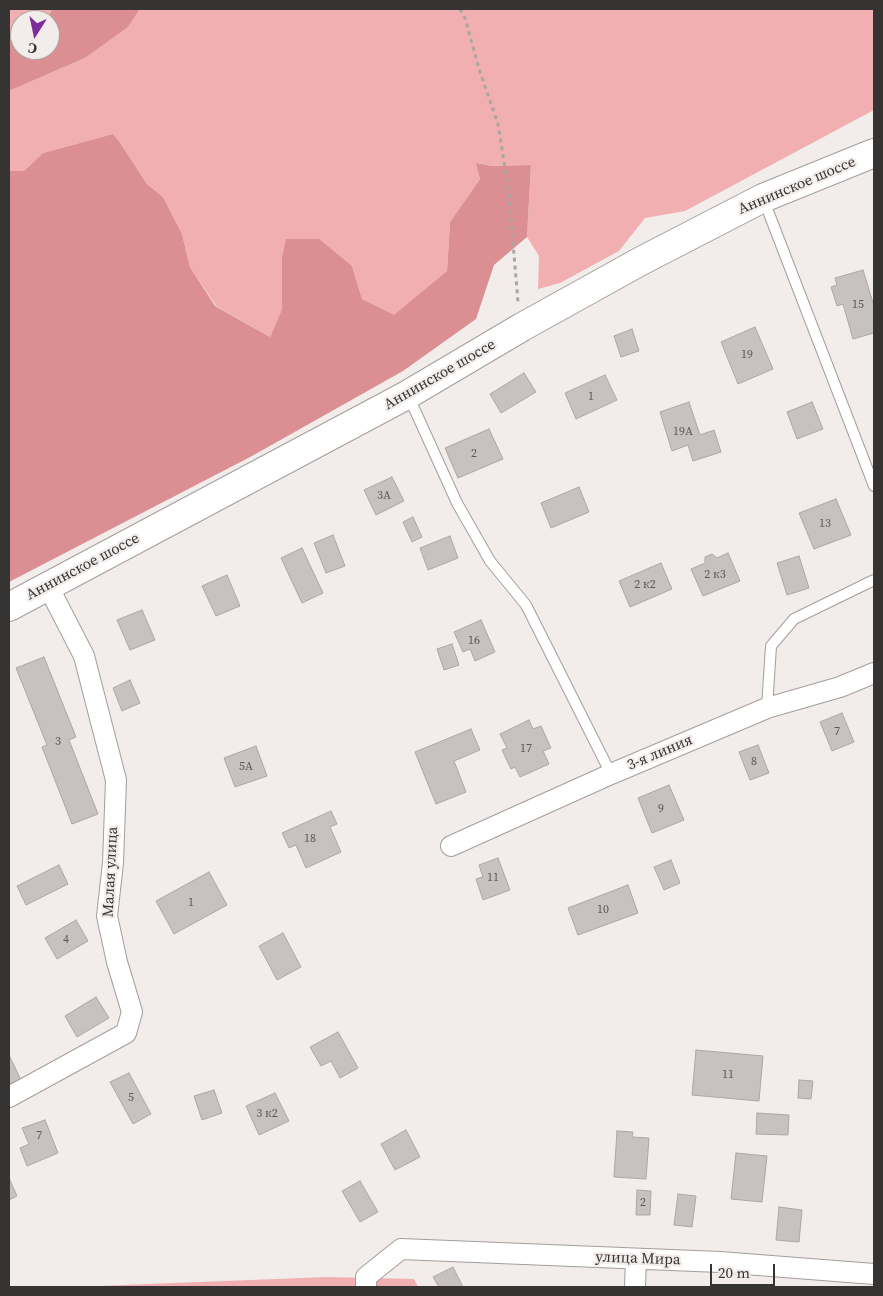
<!DOCTYPE html>
<html>
<head>
<meta charset="utf-8">
<style>
  body { margin:0 }
  #map { position:relative; width:883px; height:1296px; overflow:hidden; background:#f2edea; font-family:"Source Serif 4",serif }
  canvas { display:block }
  .frame { position:absolute; inset:0; border:10px solid #363432; pointer-events:none }
  .north { position:absolute; left:10px; top:10px; width:50px; height:50px; box-sizing:border-box; background:#f2edea; border:1px solid #a7a3a0; border-radius:50%; rotate:190deg; font-size:14px; font-weight:700; line-height:20px; text-align:center; color:#363432 }
  .north::after { content:''; display:block; margin:auto; width:18px; height:22px; background:#7d2c9c; clip-path:polygon(50% 0,100% 100%,50% 72%,0 100%) }
  .scale { position:absolute; left:710px; top:1264px; width:65px; height:22px; box-sizing:border-box; border:2px solid #363432; border-top:0; padding-left:6px; font-size:15px; line-height:18px; white-space:nowrap; color:#363432; -webkit-text-stroke:4px #f2edea; paint-order:stroke }
</style>
</head>
<body>
<div id="map">
<canvas width="883" height="1296"></canvas>
<div class="frame"></div>
<div class="north">С</div>
<div class="scale">20 m</div>
</div>
<script>
const c = document.querySelector('canvas').getContext('2d');
c.lineJoin = 'round';
function fill(path, color) { c.fillStyle = color; c.fill(path, 'evenodd'); }
const shape = rows => new Path2D(rows.map(r => 'M' + r).join(''));
function stroke(path, color, width, dash) { c.strokeStyle = color; c.lineWidth = width; c.lineCap = dash ? 'butt' : 'round'; c.setLineDash(dash || []); c.stroke(path); }
function drawText(font, color, halo, rows, align = 'center') {
  c.font = font + ' "Source Serif 4",serif'; c.lineWidth = 4.5; c.setLineDash([]); c.textBaseline = 'middle'; c.strokeStyle = halo; c.fillStyle = color; for (const [text, x, y, turn = 0] of rows) {
    c.save(); c.translate(x, y); c.rotate((+turn || 0) * Math.PI / 180); c.textAlign = isNaN(turn) ? turn : align; if (halo) c.strokeText(text, 0, 0); c.fillText(text, 0, 0); c.restore();
  }
}
const green = shape([
  [9,9,52,9,47,20,20,20,20,39,9,40],
  [138,9,874,9,874,110,685,211,645,218,619,251,560,283,538,289,539,256,527,237,531,165,493,166,477,163,480,179,450,222,447,271,394,316,362,299,352,266,282,258,282,309,270,337,216,306,190,267,182,234,163,197,147,184,119,141,113,134,43,153,24,171,9,171,9,91,85,58,127,28],
  [327,1277,414,1279,418,1287,72,1287]
]);
const forest = shape([
  [52,9,139,10,127,28,85,58,9,91,9,40,20,39,20,50,50,50,50,20,47,20],
  [113,134,119,141,147,184,163,197,182,234,190,267,215,306,270,337,282,309,282,258,286,239,319,239,352,266,362,299,394,315,447,271,450,222,480,179,476,163,493,166,531,165,527,237,494,265,476,319,403,371,252,456,9,582,9,171,24,171,43,153]
]);
const building = shape([
  [863,270,874,306,874,333,853,339,843,304,837,306,831,287,837,285,835,278,863,270],
  [755,327,773,369,738,384,721,342,755,327],
  [632,329,639,351,621,357,614,336,632,329],
  [524,373,536,392,501,413,490,394,524,373],
  [605,375,617,400,576,419,565,393,605,375],
  [689,402,700,435,714,430,721,452,693,461,688,445,672,451,660,412,689,402],
  [812,402,823,429,797,439,787,412,812,402],
  [489,429,503,459,458,478,445,448,489,429],
  [392,477,404,501,376,515,364,490,392,477],
  [579,487,589,512,551,528,541,503,579,487],
  [836,499,851,535,814,549,799,513,836,499],
  [413,517,422,537,412,542,403,522,413,517],
  [333,535,345,566,326,573,314,543,333,535],
  [450,536,458,558,428,570,420,548,450,536],
  [302,548,323,593,302,603,281,558,302,548],
  [728,553,740,581,703,596,691,569,705,563,705,557,712,554,717,558,728,553],
  [799,556,809,588,787,595,777,563,799,556],
  [661,563,672,589,630,607,619,581,661,563],
  [227,575,240,606,216,616,202,586,227,575],
  [142,610,155,640,130,650,117,620,142,610],
  [481,620,495,652,475,661,470,649,463,652,454,632,481,620],
  [452,644,459,665,444,670,437,649,452,644],
  [44,657,76,737,69,740,98,814,72,824,42,747,47,745,16,668,44,657],
  [130,680,140,703,122,711,113,688,130,680],
  [842,713,854,742,832,751,820,722,842,713],
  [529,720,533,729,541,726,551,748,543,751,549,764,520,777,515,767,511,769,502,750,507,748,500,734,529,720],
  [471,729,480,750,454,761,466,792,436,804,415,752,471,729],
  [758,745,769,773,750,780,739,752,758,745],
  [256,746,267,776,235,787,224,758,256,746],
  [669,785,684,820,652,833,638,798,669,785],
  [331,811,337,824,330,827,341,852,306,868,296,845,289,848,282,833,331,811],
  [498,858,510,890,483,900,476,879,483,877,479,865,498,858],
  [671,860,680,883,664,890,654,867,671,860],
  [59,865,68,884,26,905,17,886,59,865],
  [209,872,227,905,174,934,156,901,209,872],
  [628,885,638,913,578,935,568,908,628,885],
  [76,920,88,941,57,959,45,938,76,920],
  [283,933,301,967,277,980,259,946,283,933],
  [96,997,109,1018,77,1037,65,1016,96,997],
  [338,1032,358,1068,340,1078,331,1061,321,1066,310,1047,338,1032],
  [696,1050,763,1056,759,1101,692,1095,696,1050],
  [9,1055,21,1080,9,1086,9,1055],
  [129,1073,151,1114,133,1124,110,1082,129,1073],
  [799,1080,813,1081,811,1099,798,1098,799,1080],
  [214,1090,222,1113,202,1120,194,1096,214,1090],
  [275,1093,289,1121,259,1135,246,1106,275,1093],
  [757,1113,789,1115,788,1135,756,1134,757,1113],
  [45,1120,58,1153,27,1166,20,1148,29,1144,22,1128,45,1120],
  [406,1130,420,1157,395,1170,381,1144,406,1130],
  [617,1131,633,1132,632,1137,649,1138,646,1179,614,1177,617,1131],
  [736,1153,767,1156,762,1202,731,1199,736,1153],
  [9,1178,17,1196,9,1200,9,1178],
  [360,1181,378,1212,360,1222,342,1191,360,1181],
  [637,1190,651,1191,650,1215,636,1215,637,1190],
  [678,1194,696,1196,692,1227,674,1225,678,1194],
  [779,1207,802,1210,799,1242,776,1240,779,1207],
  [453,1267,463,1287,439,1287,433,1277,453,1267]
]);
const path = shape([
  [460,9,465,18,479,69,498,124,509,194,518,302]
]);
const service = shape([
  [763,198,874,486],
  [408,395,457,503,490,561,526,605,611,774],
  [767,708,771,646,794,619,874,580]
]);
const minor = shape([
  [451,846,611,774,767,708,840,687,874,673],
  [9,1097,126,1033,132,1012,117,962,107,916,113,863,116,780,84,656,48,586],
  [366,1287,366,1277,401,1249,720,1262,874,1274],
  [635,1287,636,1259]
]);
const secondary = shape([
  [9,607,407,395,522,327,641,261,763,198,874,153]
]);
const numberNames = [
  ["15",858,305],
  ["19",747,355],
  ["1",591,397],
  ["19А",683,432],
  ["2",474,454],
  ["3А",384,496],
  ["13",825,524],
  ["2 к3",715,575],
  ["2 к2",645,585],
  ["16",474,641],
  ["7",837,732],
  ["3",58,742],
  ["17",526,749],
  ["8",754,762],
  ["5А",246,767],
  ["9",661,809],
  ["18",310,839],
  ["11",493,878],
  ["1",191,903],
  ["10",603,910],
  ["4",66,940],
  ["11",728,1075],
  ["5",131,1098],
  ["3 к2",267,1114],
  ["7",39,1136],
  ["2",643,1203]
];
const streetNames = [
  ["Аннинское шоссе",797,186,-23],
  ["Аннинское шоссе",440,375,-30],
  ["Аннинское шоссе",83,567,-28],
  ["3-я линия",660,753,-23],
  ["Малая улица",111,872,-87],
  ["улица Мира",638,1259,2]
];
fill(green, '#f1afb1');
fill(forest, '#dc8f93');
fill(building, '#c7c1bf');
stroke(building, '#aca6a4', 1);
stroke(service, '#a39e9b', 12);
stroke(minor, '#a39e9b', 22);
stroke(secondary, '#a39e9b', 30);
stroke(path, '#aaa6a3', 3, [4, 4]);
stroke(service, '#fff', 10);
stroke(minor, '#fff', 20);
stroke(secondary, '#fff', 28);
drawText('12px', '#5a5755', null, numberNames);
drawText('15px', '#363432', '#f2edea', streetNames);
</script>
</body>
</html>
